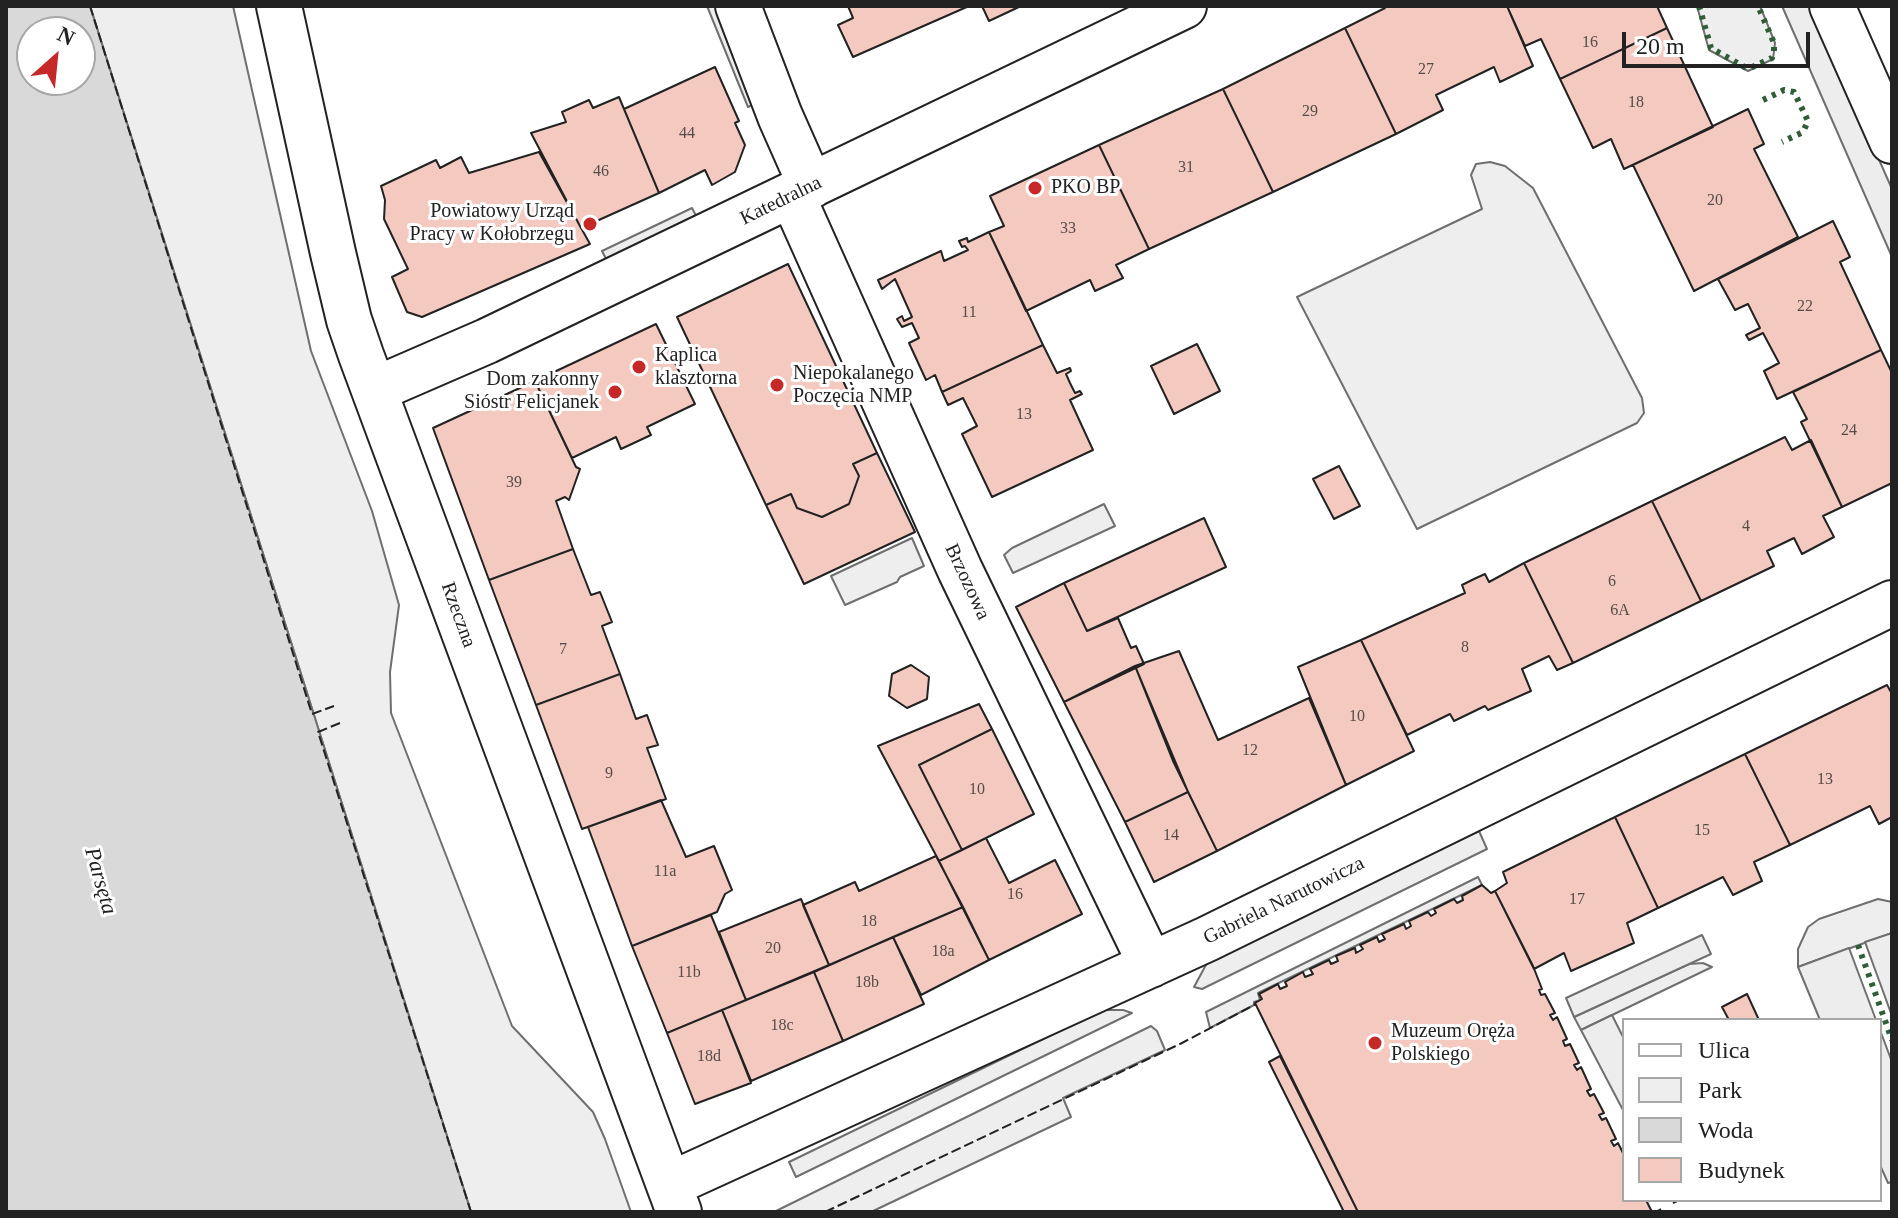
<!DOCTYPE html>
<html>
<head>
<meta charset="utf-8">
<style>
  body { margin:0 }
  #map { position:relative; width:1898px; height:1218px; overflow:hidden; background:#fff; font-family:"Times New Roman",serif }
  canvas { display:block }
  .frame { position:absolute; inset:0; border:8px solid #222; pointer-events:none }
  .legend { position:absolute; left:1622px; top:1018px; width:260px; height:184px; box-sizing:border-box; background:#fff; border:2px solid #a7a7a7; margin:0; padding:10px 14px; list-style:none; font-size:24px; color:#222 }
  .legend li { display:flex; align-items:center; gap:16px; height:40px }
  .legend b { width:40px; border:2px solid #a7a7a7 }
  .north { position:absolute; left:16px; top:16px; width:80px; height:80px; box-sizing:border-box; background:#fff; border:2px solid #a7a7a7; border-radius:50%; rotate:27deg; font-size:22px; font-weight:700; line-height:32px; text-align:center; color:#222 }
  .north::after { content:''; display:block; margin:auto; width:28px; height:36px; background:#c62828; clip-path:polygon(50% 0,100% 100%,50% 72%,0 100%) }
  .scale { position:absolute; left:1622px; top:32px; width:188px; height:36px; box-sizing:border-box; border:4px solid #222; border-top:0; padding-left:10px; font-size:24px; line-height:28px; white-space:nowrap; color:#222; -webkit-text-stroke:6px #fff; paint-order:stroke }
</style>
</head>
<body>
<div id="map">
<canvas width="1898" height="1218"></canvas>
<div class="frame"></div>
<ul class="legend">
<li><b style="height:10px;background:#fff"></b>Ulica</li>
<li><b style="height:22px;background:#eee"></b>Park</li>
<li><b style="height:22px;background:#d9d9d9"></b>Woda</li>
<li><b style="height:22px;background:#f3c9c0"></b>Budynek</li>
</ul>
<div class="north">N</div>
<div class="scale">20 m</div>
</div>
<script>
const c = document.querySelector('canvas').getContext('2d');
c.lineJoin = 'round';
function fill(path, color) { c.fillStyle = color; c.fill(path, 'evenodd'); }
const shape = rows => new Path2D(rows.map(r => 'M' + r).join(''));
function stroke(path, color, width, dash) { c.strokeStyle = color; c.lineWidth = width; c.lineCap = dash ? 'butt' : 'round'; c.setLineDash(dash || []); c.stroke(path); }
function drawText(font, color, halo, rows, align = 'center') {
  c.font = font + ' "Times New Roman",serif'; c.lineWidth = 6; c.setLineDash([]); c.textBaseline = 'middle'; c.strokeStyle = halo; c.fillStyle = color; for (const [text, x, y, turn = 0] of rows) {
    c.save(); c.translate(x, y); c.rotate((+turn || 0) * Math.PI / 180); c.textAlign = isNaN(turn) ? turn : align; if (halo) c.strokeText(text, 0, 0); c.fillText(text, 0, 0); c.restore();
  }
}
const green = shape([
  [90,6,233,6,311,351,372,511,399,605,390,672,391,713,512,1026,593,1112,605,1139,631,1212,471,1212,90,6],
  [1697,6,1760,6,1775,43,1773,59,1748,71,1709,50,1697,6],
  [1490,162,1505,166,1533,188,1642,398,1644,413,1637,423,1417,529,1297,297,1482,209,1471,175,1476,164,1490,162],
  [1104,504,1115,526,1013,573,1004,555,1012,548,1104,504],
  [912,538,924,566,900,577,897,582,845,605,831,576,912,538],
  [1479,831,1487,849,1202,989,1194,987,1207,963,1217,956,1479,831],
  [1478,877,1482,885,1258,993,1260,1000,1254,1002,1254,1005,1210,1028,1206,1012,1478,877],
  [1878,899,1892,902,1892,933,1798,967,1798,949,1808,927,1819,919,1878,899],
  [1703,963,1712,967,1581,1030,1574,1017,1689,964,1703,963],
  [1103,1010,1123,1010,1132,1013,796,1177,789,1162,1103,1010],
  [1151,1026,1157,1031,1165,1050,1063,1098,1071,1117,871,1212,774,1212,1151,1026]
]);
const parking = shape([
  [707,6,726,6,764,99,748,107,707,6],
  [1782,6,1811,6,1892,189,1892,257,1782,6],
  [692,208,703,229,613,272,602,251,692,208],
  [1892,933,1892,1016,1865,942,1892,933],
  [1702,935,1711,954,1574,1017,1566,998,1702,935],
  [1849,948,1876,1020,1820,1020,1798,967,1849,948],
  [1612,1015,1624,1039,1624,1112,1581,1030,1612,1015],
  [1880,1030,1892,1062,1892,1182,1888,1183,1880,1165,1880,1030]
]);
const water = shape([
  [6,6,90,6,471,1212,6,1212,6,6],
  [32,32,80,32,80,80,32,80,32,32]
]);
const building = shape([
  [848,6,969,6,853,57,838,25,853,18,848,6],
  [982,6,1021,6,989,21,982,6],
  [1384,6,1507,6,1533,66,1500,82,1494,67,1436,95,1443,110,1396,134,1345,28,1385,8,1384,6],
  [1507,6,1657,6,1667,28,1560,79,1541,39,1525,46,1507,6],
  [1345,28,1396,134,1273,192,1223,89,1345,28],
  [1667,28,1713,127,1624,169,1611,139,1593,148,1560,79,1667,28],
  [715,67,739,121,735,123,745,145,735,172,712,185,705,170,659,193,624,109,715,67],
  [1223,89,1273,192,1149,249,1099,145,1223,89],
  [619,97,659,193,581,228,531,133,566,122,562,112,589,100,593,108,619,97],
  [1748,109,1764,144,1754,149,1798,237,1694,291,1633,165,1748,109],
  [1099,145,1149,249,1116,265,1123,278,1095,291,1090,280,1026,311,989,232,1004,226,990,196,1099,145],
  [539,152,590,244,422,317,407,312,392,277,408,269,384,219,385,200,381,186,436,160,440,168,461,157,469,173,539,152],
  [1833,221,1850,257,1840,262,1881,350,1777,399,1764,371,1779,363,1763,333,1749,340,1746,335,1760,328,1748,304,1735,310,1718,279,1833,221],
  [989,232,1043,345,942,392,935,375,926,380,909,343,919,338,912,323,902,327,897,319,902,316,904,321,912,317,895,279,882,289,878,280,941,251,944,261,968,250,965,246,962,247,959,241,967,238,968,242,989,232],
  [788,264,877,453,853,464,859,476,849,504,822,517,797,508,791,494,766,505,677,317,788,264],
  [656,324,695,404,647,427,651,435,621,449,616,437,572,458,535,381,656,324],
  [1197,344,1220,391,1174,414,1151,366,1197,344],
  [1043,345,1057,373,1070,368,1071,371,1066,374,1070,383,1075,393,1080,391,1082,394,1070,400,1093,450,992,497,962,434,977,426,963,398,948,405,942,392,1043,345],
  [1881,350,1892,373,1892,483,1842,507,1801,422,1807,419,1793,392,1881,350],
  [535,381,576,467,580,469,569,500,565,497,556,501,573,549,489,580,433,428,535,381],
  [1785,437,1792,450,1811,440,1842,507,1823,516,1834,537,1802,554,1794,538,1767,551,1774,566,1701,601,1652,501,1785,437],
  [877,453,915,532,804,584,766,505,791,494,797,508,822,517,849,504,859,476,853,464,877,453],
  [1339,466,1360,506,1334,519,1313,479,1339,466],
  [1652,501,1701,601,1573,663,1524,563,1652,501],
  [1204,518,1226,567,1087,631,1064,583,1204,518],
  [573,549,591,595,600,592,612,622,602,626,620,674,536,705,489,580,573,549],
  [1524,563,1573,663,1557,670,1549,656,1522,669,1531,691,1488,710,1485,706,1454,721,1450,714,1407,735,1361,640,1465,593,1462,585,1474,579,1485,574,1489,582,1524,563],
  [1064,583,1087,631,1118,618,1131,648,1136,646,1144,664,1064,702,1016,607,1064,583],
  [1361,640,1414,751,1346,785,1298,667,1361,640],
  [1179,651,1218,740,1309,698,1346,785,1217,851,1173,761,1135,666,1179,651],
  [911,665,929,677,927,699,907,708,889,696,892,674,911,665],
  [1135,666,1188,792,1125,822,1064,702,1135,666],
  [620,674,636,719,647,715,658,745,647,748,666,799,582,829,536,705,620,674],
  [1887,685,1892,694,1892,817,1879,824,1870,806,1790,845,1745,754,1887,685],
  [979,704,992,729,919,765,962,850,939,861,878,746,979,704],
  [992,729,1034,814,962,850,919,765,992,729],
  [1745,754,1790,845,1754,862,1762,881,1733,895,1723,877,1658,908,1615,817,1745,754],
  [1188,792,1217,851,1154,882,1125,822,1188,792],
  [661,800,686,857,714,846,732,890,725,894,717,912,632,946,588,827,661,800],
  [1615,817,1658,908,1627,923,1634,943,1571,971,1564,953,1534,969,1495,891,1507,883,1503,872,1615,817],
  [986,838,1009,883,1055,860,1082,914,989,960,939,861,986,838],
  [936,856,963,907,829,965,803,905,855,882,859,891,936,856],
  [1482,885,1491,893,1495,891,1533,966,1542,989,1539,990,1541,995,1545,994,1555,1013,1550,1015,1553,1020,1557,1017,1567,1039,1563,1041,1565,1046,1570,1044,1579,1063,1574,1065,1577,1070,1581,1067,1591,1089,1587,1091,1590,1096,1594,1094,1604,1113,1599,1115,1602,1120,1606,1118,1616,1139,1611,1141,1614,1146,1618,1143,1624,1155,1624,1200,1646,1200,1652,1212,1358,1212,1255,1003,1262,999,1259,994,1278,984,1280,989,1287,986,1285,982,1303,972,1305,977,1313,974,1310,969,1329,960,1331,964,1338,961,1336,956,1355,948,1356,953,1363,949,1360,945,1377,937,1379,942,1385,939,1382,934,1404,924,1406,929,1411,926,1409,921,1428,912,1431,916,1436,913,1434,909,1454,899,1457,903,1463,900,1462,896,1482,885],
  [801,899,829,965,746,1000,719,932,801,899],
  [963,907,989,960,921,995,893,937,963,907],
  [711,915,746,1000,667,1033,632,946,711,915],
  [893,937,924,1004,843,1041,814,972,893,937],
  [814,972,843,1041,751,1081,722,1010,814,972],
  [1747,994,1759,1020,1729,1020,1722,1007,1747,994],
  [722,1010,751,1083,695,1104,667,1033,722,1010],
  [1280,1056,1358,1212,1344,1212,1269,1062,1280,1056]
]);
const street = shape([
  [279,6,333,253,349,320,361,355,679,1212],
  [738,6,780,116,811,186],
  [1832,6,1892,141],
  [792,195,960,570,1151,965],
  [374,390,487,341,1184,6],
  [669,1185,1207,939,1892,603]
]);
const hedge = shape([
  [1699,6,1711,48,1748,69,1772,58,1774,51,1774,43,1758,6],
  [1763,100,1784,90,1794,92,1808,121,1803,132,1782,142],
  [1858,945,1892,1040]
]);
const fence = shape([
  [90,6,312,714,334,706],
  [340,723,318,732,471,1212],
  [1673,1203,1679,1200],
  [825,1212,1182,1043,1256,1004],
  [1656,1212,1661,1209]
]);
const markers = [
  [1035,188,8,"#c62828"],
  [590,224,8,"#c62828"],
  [639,367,8,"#c62828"],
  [777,385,8,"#c62828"],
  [615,392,8,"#c62828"],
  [1375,1043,8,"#c62828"]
];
const numberNames = [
  ["16",1590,43],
  ["27",1426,70],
  ["18",1636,103],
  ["29",1310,112],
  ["44",687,134],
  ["31",1186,168],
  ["46",601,172],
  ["20",1715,201],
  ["33",1068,229],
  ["22",1805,307],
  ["11",969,313],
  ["13",1024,415],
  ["24",1849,431],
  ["39",514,483],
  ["4",1746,527],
  ["6",1612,582],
  ["6A",1620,611],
  ["8",1465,648],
  ["7",563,650],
  ["10",1357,717],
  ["12",1250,751],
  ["9",609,774],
  ["13",1825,780],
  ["10",977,790],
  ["15",1702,831],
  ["14",1171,836],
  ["11a",665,872],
  ["16",1015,895],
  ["17",1577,900],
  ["18",869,922],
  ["20",773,949],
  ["18a",943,952],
  ["11b",689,973],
  ["18b",867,983],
  ["18c",782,1026],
  ["18d",709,1057]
];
const poiNames = [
  ["PKO BP",1051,188],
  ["Powiatowy Urząd",574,212,"right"],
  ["Pracy w Kołobrzegu",574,235,"right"],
  ["Kaplica",655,356],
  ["klasztorna",655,379],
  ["Niepokalanego",793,374],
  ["Poczęcia NMP",793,397],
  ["Dom zakonny",599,380,"right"],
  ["Sióstr Felicjanek",599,403,"right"],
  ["Muzeum Oręża",1391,1032],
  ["Polskiego",1391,1055]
];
const streetNames = [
  ["Katedralna",781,201,-26],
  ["Brzozowa",967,582,65],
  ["Rzeczna",458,615,70],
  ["Gabriela Narutowicza",1284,901,-26]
];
const waterNames = [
  ["Parsęta",100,881,74]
];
fill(green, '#eee');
stroke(green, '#6f6f6f', 2);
fill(parking, '#ededed');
stroke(parking, '#6f6f6f', 2);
fill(water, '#d9d9d9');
stroke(water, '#6f6f6f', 2);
fill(building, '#f3c9c0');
stroke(building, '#222', 2);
stroke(street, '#222', 48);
stroke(street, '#fff', 44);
stroke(hedge, '#2f5e38', 6, [4, 6]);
stroke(fence, '#222', 2, [10, 4]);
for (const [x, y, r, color] of markers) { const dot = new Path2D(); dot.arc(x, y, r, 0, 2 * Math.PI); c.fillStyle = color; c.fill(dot); stroke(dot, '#fff', 3); }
drawText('16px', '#564c4a', null, numberNames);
drawText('20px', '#222', '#fff', poiNames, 'left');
drawText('20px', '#222', '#fff', streetNames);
drawText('italic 22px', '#222', '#fff', waterNames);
</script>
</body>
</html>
